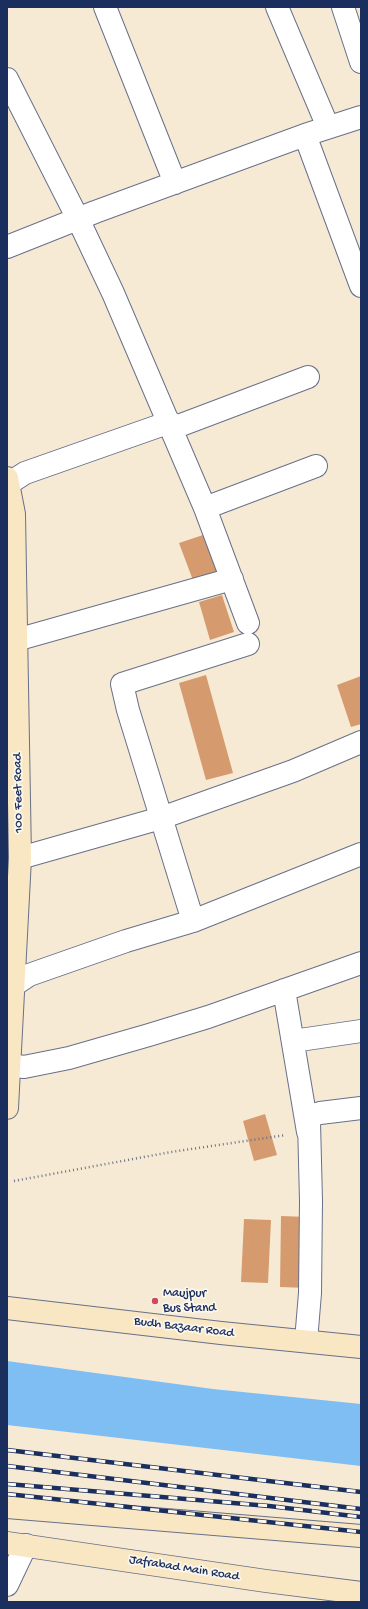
<!DOCTYPE html>
<html>
<head>
<meta charset="utf-8">
<style>
  body { margin:0 }
  #map { position:relative; width:368px; height:1609px; overflow:hidden; background:#f6ead5; font-family:"Gochi Hand",sans-serif }
  canvas { display:block }
  .frame { position:absolute; inset:0; border:8px solid #1b2f5e; pointer-events:none }
</style>
</head>
<body>
<div id="map">
<canvas width="368" height="1609"></canvas>
<div class="frame"></div>
</div>
<script>
const c = document.querySelector('canvas').getContext('2d');
c.lineJoin = 'round';
function fill(path, color) { c.fillStyle = color; c.fill(path, 'evenodd'); }
const shape = rows => new Path2D(rows.map(r => 'M' + r).join(''));
function stroke(path, color, width, dash) { c.strokeStyle = color; c.lineWidth = width; c.lineCap = dash ? 'butt' : 'round'; c.setLineDash(dash || []); c.stroke(path); }
function drawText(font, color, halo, rows, align = 'center') {
  c.font = font + ' "Gochi Hand",sans-serif'; c.lineWidth = 3.5; c.setLineDash([]); c.textBaseline = 'middle'; c.strokeStyle = halo; c.fillStyle = color; for (const [text, x, y, turn = 0] of rows) {
    c.save(); c.translate(x, y); c.rotate((+turn || 0) * Math.PI / 180); c.textAlign = isNaN(turn) ? turn : align; if (halo) c.strokeText(text, 0, 0); c.fillText(text, 0, 0); c.restore();
  }
}
const water = shape([
  [7,1361,213,1389,361,1404,361,1466,7,1425]
]);
const building = shape([
  [212,532,226,571,194,583,179,543],
  [222,595,234,632,210,640,199,602],
  [206,675,233,773,206,780,179,683],
  [361,676,361,724,351,727,337,685],
  [265,1114,277,1155,254,1161,243,1121],
  [281,1216,308,1217,307,1288,280,1287],
  [244,1219,271,1220,268,1283,241,1282]
]);
const path = shape([
  [14,1181,171,1152,286,1135]
]);
const street = shape([
  [105,7,175,183],
  [277,7,328,127],
  [343,7,361,62],
  [7,79,78,219,113,293,205,508,248,623],
  [305,135,361,286],
  [7,247,95,212,305,135,361,117],
  [173,428,308,377],
  [8,484,25,473,170,422],
  [205,508,316,466],
  [16,640,232,579],
  [20,858,161,818,293,771,361,742],
  [193,921,128,710,122,684,248,644],
  [14,985,29,975,126,941,193,921,361,854],
  [284,990,308,1132],
  [293,1041,361,1031],
  [9,1065,24,1067,69,1058,149,1035,208,1017,361,963],
  [306,1341,310,1293,311,1201,309,1122,313,1115,320,1113,361,1108],
  [7,1585,26,1545]
]);
const secondary = shape([
  [7,478,14,514,20,858,7,1108],
  [7,1308,221,1333,361,1347],
  [7,1507,361,1536],
  [7,1543,266,1581,361,1593]
]);
const rail = shape([
  [7,1450,361,1492],
  [7,1466,361,1509],
  [7,1484,269,1506,361,1517],
  [7,1494,361,1532]
]);
const markers = [
  [155,1301,4,"#d1495b"]
];
const streetNames = [
  ["100 Feet Road",19,793,-91],
  ["Budh Bazaar Road",184,1328,7],
  ["Jafrabad Main Road",184,1569,9]
];
const poiNames = [
  ["Maujpur",163,1294],
  ["Bus Stand",163,1309]
];
fill(water, '#7ebef3');
fill(building, '#d59b6e');
stroke(street, '#687088', 24);
stroke(secondary, '#687088', 24);
stroke(path, '#687088', 2.5, [1, 3]);
stroke(street, '#fff', 22);
stroke(secondary, '#f9e7c3', 22);
stroke(rail, '#1b2f5e', 4.5);
stroke(rail, '#fbf7ec', 3, [9]);
for (const [x, y, r, color] of markers) { const dot = new Path2D(); dot.arc(x, y, r, 0, 2 * Math.PI); c.fillStyle = color; c.fill(dot); stroke(dot, '#fbf7ec', 1.5); }
drawText('13px', '#1b2f5e', '#fbf7ec', streetNames);
drawText('13px', '#1b2f5e', '#fbf7ec', poiNames, 'left');
</script>
</body>
</html>
